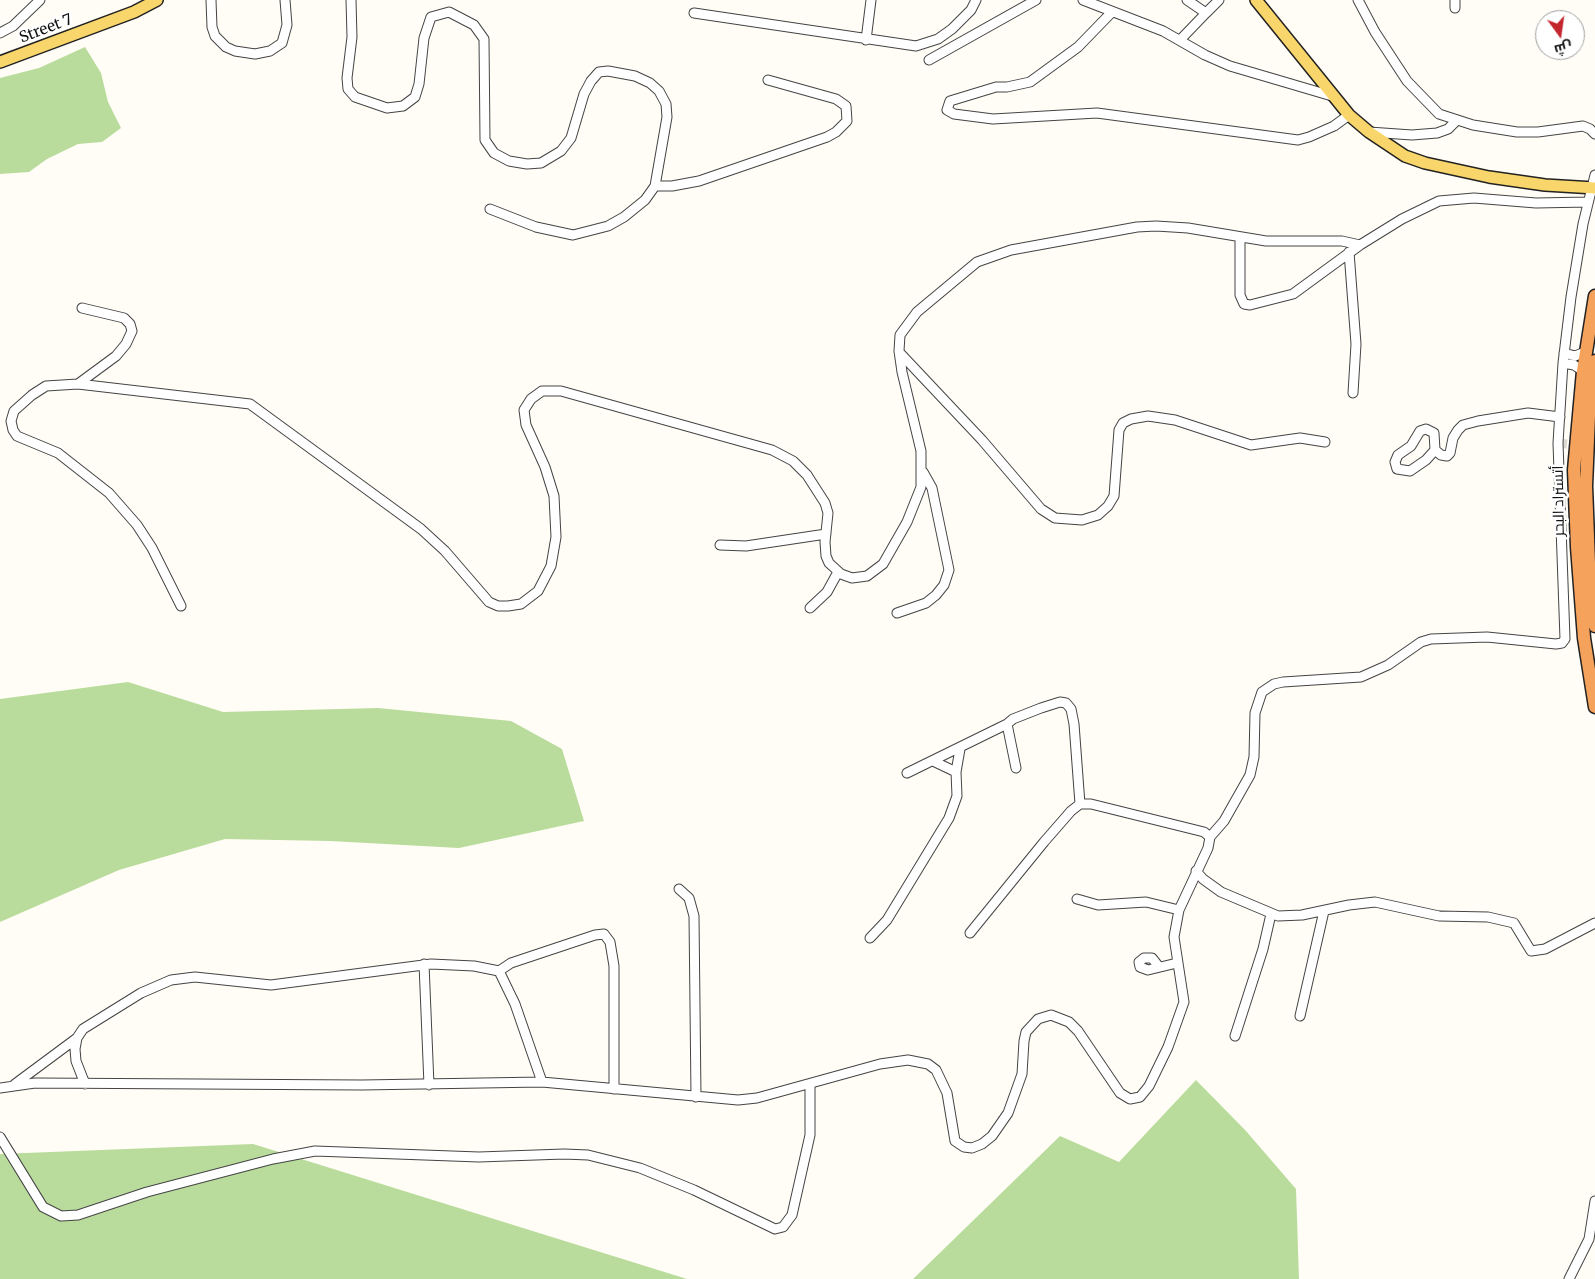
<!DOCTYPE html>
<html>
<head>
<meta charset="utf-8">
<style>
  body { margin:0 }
  #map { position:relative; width:1595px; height:1279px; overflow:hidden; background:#fffdf5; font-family:Merriweather,Cairo,serif }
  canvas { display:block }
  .north { position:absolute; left:1535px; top:10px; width:50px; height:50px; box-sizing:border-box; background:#fff; border:1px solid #a0a0a0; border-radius:50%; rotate:166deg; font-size:14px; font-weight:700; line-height:20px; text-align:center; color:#111 }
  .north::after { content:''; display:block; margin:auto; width:18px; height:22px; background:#c4262e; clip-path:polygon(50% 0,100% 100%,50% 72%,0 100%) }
</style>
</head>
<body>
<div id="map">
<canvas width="1595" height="1279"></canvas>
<div class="north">ش</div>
</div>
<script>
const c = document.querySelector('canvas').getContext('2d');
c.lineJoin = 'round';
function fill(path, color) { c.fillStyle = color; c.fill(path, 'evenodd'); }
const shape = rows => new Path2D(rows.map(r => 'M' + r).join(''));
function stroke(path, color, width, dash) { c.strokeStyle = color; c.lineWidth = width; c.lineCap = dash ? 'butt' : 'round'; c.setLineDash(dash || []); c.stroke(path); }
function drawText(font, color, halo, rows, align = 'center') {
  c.font = font + ' Merriweather,Cairo,serif'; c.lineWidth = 5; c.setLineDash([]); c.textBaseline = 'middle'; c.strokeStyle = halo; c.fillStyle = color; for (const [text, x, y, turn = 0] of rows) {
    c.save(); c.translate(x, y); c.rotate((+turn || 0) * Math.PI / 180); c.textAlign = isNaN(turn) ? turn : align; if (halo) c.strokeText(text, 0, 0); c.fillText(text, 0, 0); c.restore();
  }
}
const forest = shape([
  [85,47,101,73,108,102,121,128,102,142,78,144,47,159,29,172,0,174,0,78,39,68],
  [128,682,223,712,378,708,511,721,562,749,584,821,459,848,330,841,225,839,119,870,0,922,0,699],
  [1196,1080,1246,1131,1296,1189,1299,1279,913,1279,1060,1136,1119,1162],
  [253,1144,687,1279,0,1279,0,1154]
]);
const minorTunnel = shape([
  [1558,443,1595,447]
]);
const minor = shape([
  [211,0,212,27,215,36,226,47,235,51,255,54,270,51,282,43,287,25,285,0],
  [351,0,352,37,347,78,348,89,355,97,387,108,403,106,415,97,419,84,424,38,431,17,449,12,474,25,484,39,485,140,494,153,509,161,527,164,541,163,561,151,571,138,584,94,591,81,599,72,608,71,635,76,650,83,659,91,666,104,667,117,655,186,645,200,624,217,608,226,573,235,536,227,490,209],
  [1083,0,1163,31,1205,55,1230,66,1332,96],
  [1187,0,1206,13,1219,0],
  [1358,0,1375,32,1407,81,1439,114,1473,125,1517,132,1538,132,1583,126,1590,129,1595,134],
  [1455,0,1455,8],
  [694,13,916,46,938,39,952,29,971,10,976,0],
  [1111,13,1078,47,1030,82,1007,87,996,87,950,101,947,110,954,114,993,119,1097,113,1298,140,1309,137,1334,126,1349,115],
  [0,33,13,26,40,0],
  [866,40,871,0],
  [1180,40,1206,13],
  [929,60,1036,0],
  [1369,132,1412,135,1437,133,1448,129,1456,121],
  [655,186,672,186,699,181,827,137,836,132,847,121,846,106,836,99,768,80],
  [1240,238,1240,295,1244,304,1250,305,1293,294,1360,245,1402,219,1439,201,1474,198,1536,203,1588,202],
  [1349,252,1356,344,1353,393],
  [899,352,982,440,1041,509,1055,518,1082,520,1098,515,1108,506,1114,496,1119,430,1123,423,1131,419,1148,416,1175,420,1251,445,1300,438,1325,442],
  [1564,353,1575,356,1585,352],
  [1563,363,1574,365,1583,371],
  [78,384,116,356,126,344,132,331,130,324,124,318,82,308],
  [1426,429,1434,433,1435,450,1426,460,1410,471,1397,469,1395,462,1398,455,1411,446,1420,431,1426,429],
  [1435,450,1441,455,1447,456,1450,453,1453,438,1458,430,1463,425,1478,421,1528,413,1560,417],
  [720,545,746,546,826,534],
  [181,606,152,548,137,525,109,493,58,453,17,436,13,430,11,421,14,411,32,395,46,386,78,384,250,404,421,529,445,551,489,602,498,606,508,606,521,604,538,591,551,566,556,537,554,496,545,467,526,425,524,410,531,399,542,391,561,391,772,450,793,461,807,475,825,503,828,513,825,542,826,556,829,563,841,574,852,578,867,576,883,564,907,522,921,487,921,451,902,372,899,351,900,335,917,312,977,262,1011,250,1137,227,1156,226,1188,228,1266,241,1342,241,1360,245],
  [810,608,827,592,838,572],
  [897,613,926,603,936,595,944,585,949,570,932,488,923,472],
  [933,761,956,772],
  [1016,768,1007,724,1013,719,1041,708,1060,702,1066,703,1071,709,1074,724,1080,804],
  [907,773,1007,724],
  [1196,871,1203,879,1221,892,1278,916,1302,915,1349,905,1375,902,1439,916,1488,917,1514,923,1531,951,1545,949,1595,923],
  [679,889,689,898,694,916,696,1097],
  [1077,899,1098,905,1146,902,1179,910],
  [970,933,1044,842,1071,811,1080,804,1091,804,1204,832,1210,837],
  [870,938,887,920,949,818,957,796,956,772,960,749],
  [424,964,429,1085],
  [1159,967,1152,958,1144,958,1139,962,1140,967,1148,970,1177,963],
  [1300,1016,1324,911],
  [1235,1036,1263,949,1271,914],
  [542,1082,515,1004,499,971,511,963,595,935,604,934,610,942,614,966,614,1089],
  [15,1084,77,1038],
  [85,1084,76,1061,75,1049,77,1038,83,1029,141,993,171,980,195,977,271,985,431,964,474,966,499,971],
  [0,1088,35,1083,362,1085,542,1082,738,1100,757,1098,880,1064,908,1060,928,1064,936,1070,947,1093,955,1141,964,1147,972,1148,982,1144,992,1136,1008,1113,1022,1074,1024,1041,1026,1032,1038,1019,1051,1015,1069,1022,1078,1031,1120,1093,1130,1099,1140,1097,1149,1086,1168,1047,1184,1002,1174,937,1179,910,1208,848,1210,837,1224,821,1250,775,1254,757,1255,713,1262,692,1274,684,1283,682,1361,677,1388,665,1421,642,1431,639,1487,637,1556,644,1562,643,1565,639,1558,443,1563,363,1571,297,1583,224,1595,175],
  [0,1137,43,1207,61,1216,78,1215,147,1192,273,1159,315,1151,479,1157,564,1154,588,1155,640,1168,694,1190,775,1229,783,1227,792,1215,810,1135,810,1085],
  [1569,1279,1589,1239,1595,1201]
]);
const major = shape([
  [1256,0,1349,115,1369,132,1405,156,1425,163,1489,177,1545,185,1595,188],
  [0,62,134,12,157,0]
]);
const highway = shape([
  [1595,296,1583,371,1574,470,1577,547,1584,638,1595,707],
  [1595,361,1590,392,1586,486,1589,563,1595,626]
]);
const streetNames = [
  ["Street 7",46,29,-21],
  ["أتستراد البحر",1559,501,-91]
];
fill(forest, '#b9dc9c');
stroke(minorTunnel, '#dbdad3', 9, [9, 4.5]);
stroke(minor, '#444', 11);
stroke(major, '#222', 14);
stroke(highway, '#222', 15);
stroke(minor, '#fff', 9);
stroke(major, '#f9d66b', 11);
stroke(highway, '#f5a25d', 12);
drawText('15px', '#111', '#fff', streetNames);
</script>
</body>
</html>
